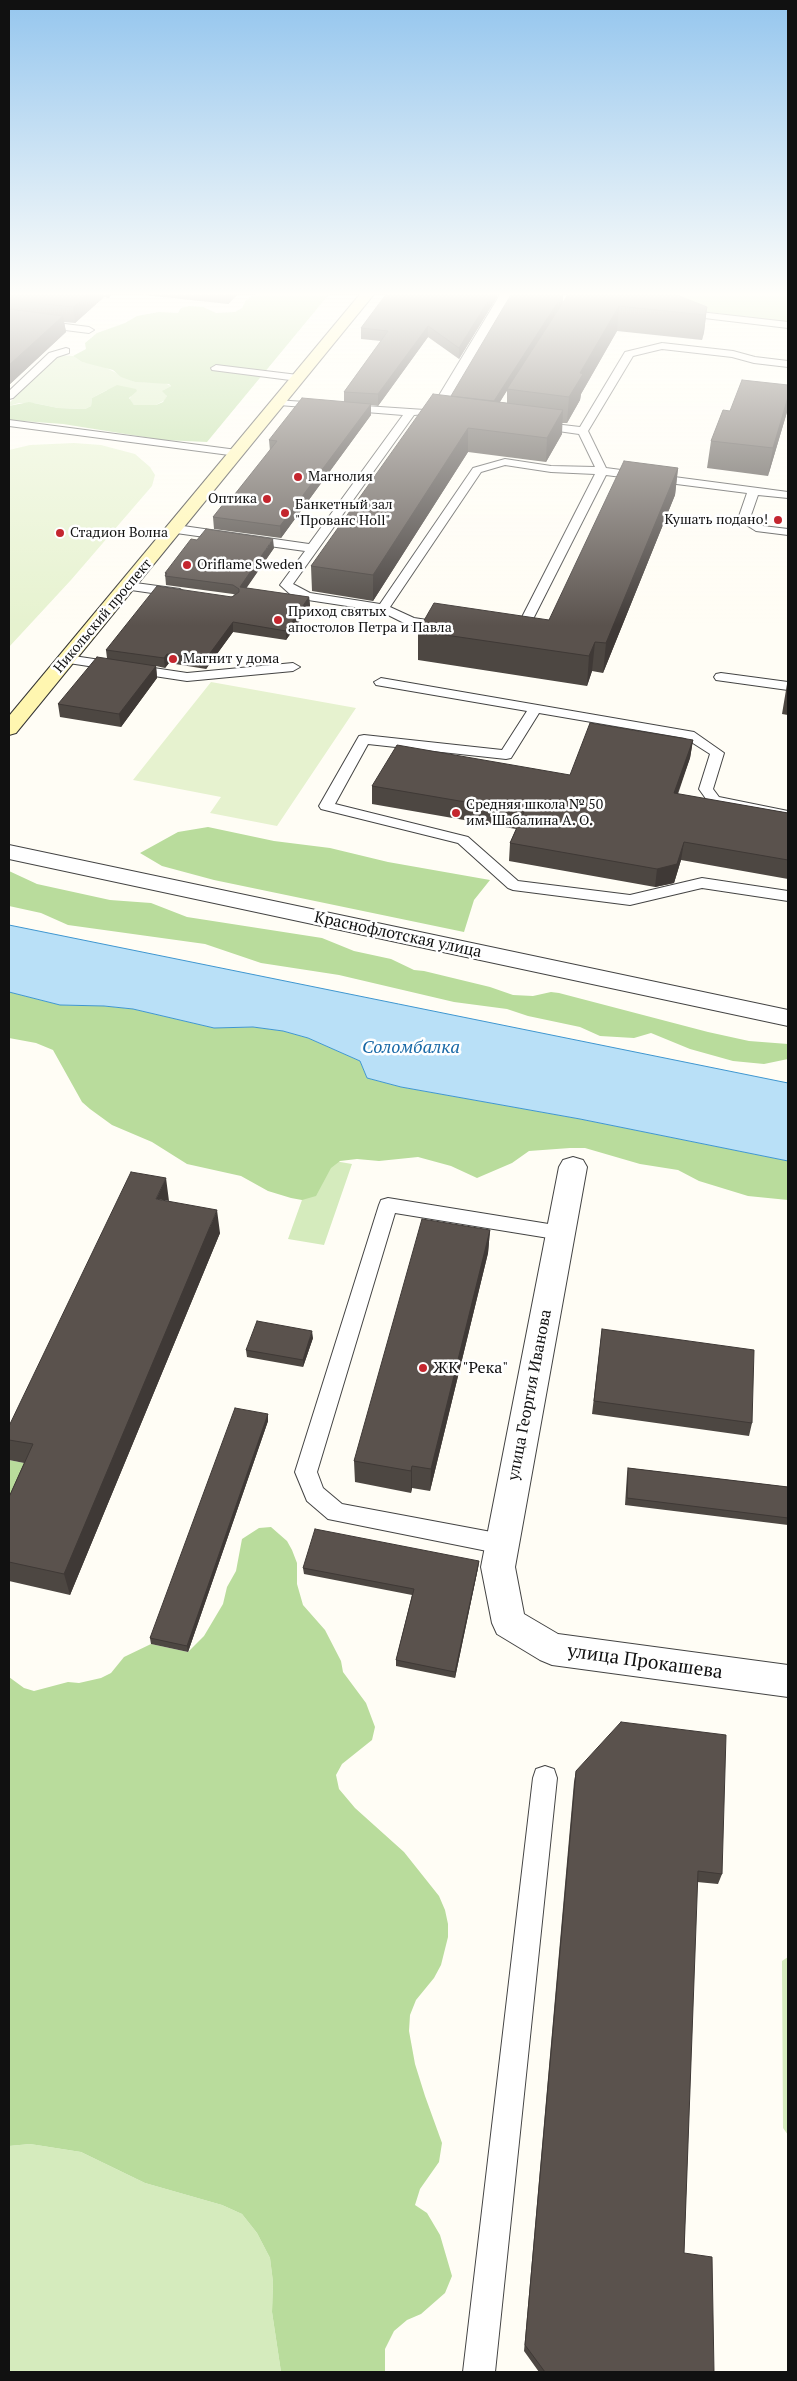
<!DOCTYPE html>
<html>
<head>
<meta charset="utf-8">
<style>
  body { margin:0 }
  #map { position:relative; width:797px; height:2381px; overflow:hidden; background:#fffdf5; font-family:"PT Serif",serif }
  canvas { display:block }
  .frame { position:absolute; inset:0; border:10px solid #111; pointer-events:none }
</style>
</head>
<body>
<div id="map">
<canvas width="797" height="2381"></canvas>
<div class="frame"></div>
</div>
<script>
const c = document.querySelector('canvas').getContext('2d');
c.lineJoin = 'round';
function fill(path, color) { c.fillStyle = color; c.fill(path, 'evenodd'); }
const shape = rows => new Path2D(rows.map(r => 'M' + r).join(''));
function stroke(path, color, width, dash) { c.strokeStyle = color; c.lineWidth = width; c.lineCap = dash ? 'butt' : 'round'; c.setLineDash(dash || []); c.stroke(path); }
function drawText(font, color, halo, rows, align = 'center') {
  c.font = font + ' "PT Serif",serif'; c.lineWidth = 5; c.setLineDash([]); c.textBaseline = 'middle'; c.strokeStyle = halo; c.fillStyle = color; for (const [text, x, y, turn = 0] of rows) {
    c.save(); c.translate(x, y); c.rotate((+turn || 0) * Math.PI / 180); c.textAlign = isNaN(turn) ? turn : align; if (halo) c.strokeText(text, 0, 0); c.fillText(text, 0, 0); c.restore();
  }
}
const green = shape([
  [59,355,73,356,82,362,100,365,135,382,165,383,171,386,164,390,167,396,165,400,156,405,134,405,129,400,131,396,107,390,92,398,91,406,85,409,58,408,34,403,19,403,9,406,9,403],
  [317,1158,352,1164,324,1245,288,1239],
  [788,1957,788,2135,783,2128,782,1961],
  [30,2144,81,2152,145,2183,222,2205,242,2214,257,2233,270,2258,273,2282,272,2312,281,2372,9,2372,9,2146]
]);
const forest = shape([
  [258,293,330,293,207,442,163,440,63,424,9,420,9,406,29,402,58,408,85,409,91,406,92,398,117,385,136,389,137,391,129,398,134,405,156,405,163,402,167,396,162,391,171,386,169,384,135,382,121,377,113,370,82,362,73,356,86,349,85,343,97,333,125,323,137,316,159,312,178,313,181,308,189,306,203,307,216,313,235,312,242,308,246,300],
  [612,293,773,293,788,295,788,322,699,311],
  [208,827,274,841,330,848,388,862,490,880,474,900,464,932,214,880,162,866,140,853,178,832],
  [9,871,37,884,110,900,151,903,187,917,322,938,354,951,391,959,414,970,424,971,490,987,513,995,533,996,551,992,559,993,708,1032,749,1041,788,1044,788,1059,764,1064,733,1061,690,1049,651,1033,634,1038,600,1036,580,1027,528,1016,507,1009,454,1002,339,975,261,963,205,944,68,925,41,913,9,906],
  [9,992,60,1005,104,1006,133,1009,214,1028,253,1027,283,1031,308,1038,360,1061,367,1078,401,1087,580,1119,788,1161,788,1200,748,1196,699,1181,678,1170,640,1164,585,1148,570,1148,529,1151,512,1163,477,1178,451,1166,418,1157,379,1161,357,1159,340,1161,331,1168,316,1196,302,1200,291,1198,268,1191,241,1176,187,1164,152,1142,112,1125,90,1109,82,1102,53,1050,36,1043,9,1038],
  [9,1460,39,1466,9,1534],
  [271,1527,287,1541,292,1550,297,1563,297,1584,303,1605,325,1630,341,1661,343,1672,366,1703,375,1727,372,1740,342,1764,336,1775,339,1789,355,1808,404,1852,439,1896,445,1910,448,1924,448,1937,441,1965,434,1978,416,2000,410,2015,409,2031,415,2064,425,2096,442,2143,439,2162,420,2189,415,2205,427,2213,440,2235,452,2276,445,2293,421,2314,407,2320,394,2331,385,2349,385,2372,281,2372,272,2312,273,2282,270,2258,257,2233,242,2214,222,2205,145,2183,81,2152,30,2144,9,2146,9,1677,24,1688,34,1691,68,1682,79,1683,101,1678,111,1673,124,1657,151,1644,188,1652,204,1636,223,1604,227,1587,236,1571,242,1539,259,1528]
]);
const pitch = shape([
  [74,443,101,445,135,454,150,467,155,475,152,486,71,580,9,647,9,450,30,445],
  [211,682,356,708,277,826,210,813,221,797,133,780]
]);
const water = shape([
  [9,925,788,1083,788,1161,580,1119,401,1087,367,1078,360,1061,308,1038,283,1031,253,1027,214,1028,133,1009,104,1006,60,1005,9,992,9,925]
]);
const lane = shape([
  [682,310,788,322,788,328,679,315,677,313,682,310],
  [9,317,89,327,94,330,89,333,9,323,9,317],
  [662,343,733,351,755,357,788,361,788,367,754,363,732,357,662,349,633,356,588,431,606,468,788,492,788,498,758,495,750,518,763,526,788,529,788,535,756,531,740,521,738,519,747,493,606,475,530,625,510,635,504,631,519,623,595,474,551,472,505,465,481,472,390,607,414,618,453,624,454,627,453,630,448,631,406,624,380,611,308,600,290,594,280,585,305,551,176,533,170,529,176,525,309,544,403,415,279,405,274,402,275,400,425,410,425,414,414,415,293,584,310,593,380,604,473,468,505,459,551,466,595,467,579,434,537,428,532,425,537,422,580,427,625,352,662,343],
  [66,348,69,349,69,353,57,357,13,398,9,399,9,391,49,353,66,348],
  [216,365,298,375,303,378,298,381,212,370,211,368,216,365],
  [9,420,237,450,242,453,237,456,9,426,9,420],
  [128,582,180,589,186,593,180,597,124,589,122,586,128,582],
  [67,655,187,673,293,663,300,667,293,671,187,681,62,662,60,659,67,655],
  [721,673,788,682,788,690,716,680,714,677,716,674,721,673],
  [381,678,694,732,724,753,713,789,719,797,788,811,788,819,725,808,709,803,699,789,710,754,685,738,539,713,511,758,506,759,368,744,335,804,468,837,518,881,630,895,702,878,788,891,788,901,702,888,630,905,513,890,508,888,458,843,321,809,319,806,359,736,364,735,502,750,527,711,376,685,374,682,381,678],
  [388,1198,561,1226,568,1228,571,1233,568,1238,561,1240,395,1213,317,1472,323,1488,342,1504,502,1534,510,1537,513,1544,510,1551,502,1554,328,1519,307,1501,295,1472,379,1205,381,1200,388,1198],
  [545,1766,554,1769,557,1778,495,2372,463,2372,533,1778,536,1769,545,1766]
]);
const street = shape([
  [501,293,515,293,445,412,437,417,432,415,429,412,501,293],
  [9,845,788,1010,788,1026,9,859,9,845],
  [573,1157,583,1160,587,1167,515,1567,524,1614,558,1634,788,1665,788,1697,552,1665,540,1660,497,1634,492,1623,481,1567,559,1167,563,1160,573,1157]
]);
const secondary = shape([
  [361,293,375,293,16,733,9,735,9,716,361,293]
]);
const wall = shape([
  [9,293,114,293,108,298,104,297,75,323,64,322,66,332,9,385],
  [126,293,239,293,228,304],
  [497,297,459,359,428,337,378,406,371,405,371,415,281,538,214,529,213,517,231,499,270,451,269,440,344,402,344,392,381,341,361,339,361,328],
  [563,302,707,307,704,332,702,340,617,331,581,394,580,400,567,423,562,423,562,434,546,462,468,452,373,601,312,591,311,566,451,396],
  [507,390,507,403,500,402],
  [788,385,788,407,787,412,768,476,707,468,711,441,730,411],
  [678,468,675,495,603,673,592,671,587,686,418,660,418,631,549,620],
  [274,548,246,588,309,597,310,606,286,640,233,632,206,669,169,663,165,668,156,666,157,678,121,727,60,717,58,704,107,658,106,650,235,595,233,594,166,585,165,573],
  [788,678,788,715,782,714],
  [693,740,690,758,678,794,788,813,788,879,681,860,674,883,655,887,509,861,510,843,516,829,372,804,372,786,570,775],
  [169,1201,220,1233,70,1595,9,1581,9,1497,24,1463,9,1460,9,1426],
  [490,1230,488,1253,430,1491,412,1488,411,1493,355,1482,354,1461],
  [602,1329,752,1423,749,1436,592,1414],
  [313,1338,303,1367,247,1357,246,1350],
  [268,1414,268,1421,188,1652,151,1644,150,1638],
  [628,1468,788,1487,788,1525,625,1505,627,1474],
  [479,1561,478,1568,455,1678,396,1666,396,1660,412,1595,304,1574,303,1568],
  [576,1771,722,1874,718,1884,697,1882,684,2253,714,2372,539,2372,524,2351,574,1782]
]);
const shadedWall = shape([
  [89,293,103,293,104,297,75,323,73,307],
  [108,293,114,293,108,298],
  [227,293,239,293,228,304],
  [493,293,497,293,497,297,459,359,459,348],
  [563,294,563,304,492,414,492,403],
  [619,306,617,331,581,394,580,400,567,423,569,397,580,373],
  [707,307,704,332,702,340,705,315],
  [63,316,66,332,9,385,9,365],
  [428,326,428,337,378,406,378,394],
  [788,397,787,412,768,476,773,448],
  [371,404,371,415,281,538,280,526],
  [563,410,562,434,546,462,547,438],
  [468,428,468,452,373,601,373,575],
  [678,468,675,495,603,673,606,643],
  [273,539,274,548,241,596,240,587],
  [309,597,310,606,286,640,286,631],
  [233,622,233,632,206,669,205,660],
  [595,642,592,671,587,686,589,656],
  [167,654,169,663,165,668,164,658],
  [156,666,157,678,121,727,119,714],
  [693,740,690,758,671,811,674,793],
  [684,842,681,860,674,883,655,887,657,869],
  [166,1178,169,1201,156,1199],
  [217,1210,220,1233,70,1595,64,1574],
  [490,1230,488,1253,430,1491,431,1469],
  [312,1331,313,1338,303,1367,303,1360],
  [268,1414,268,1421,188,1652,187,1646],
  [412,1466,412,1488,411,1493,411,1471],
  [479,1561,478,1568,455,1678,455,1672]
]);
const building = shape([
  [9,293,89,293,73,307,9,300,9,293],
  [387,293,493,293,459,348,428,326,378,394,344,392,388,331,361,328,387,293],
  [512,293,556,293,563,294,494,401,451,396,512,293],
  [569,293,672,293,707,307,705,315,619,306,580,373,583,374,569,397,507,389,569,293],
  [9,309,63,316,9,365,9,309],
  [742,380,788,385,788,397,773,448,711,441,723,410,730,411,742,380],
  [433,394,563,410,547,438,468,428,373,575,311,566,433,394],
  [302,398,371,404,280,526,213,517,228,498,231,499,277,441,269,440,302,398],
  [624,461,678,468,606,643,595,642,589,656,418,631,434,603,549,620,624,461],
  [206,529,273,539,240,587,309,597,286,631,233,622,205,660,167,654,164,658,106,650,157,586,232,597,239,592,239,589,233,585,165,576,167,573,165,573,191,539,197,540,206,529],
  [97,657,156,666,119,714,58,704,97,657],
  [590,723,693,740,674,793,788,813,788,860,684,842,677,864,657,869,510,843,524,812,372,786,397,745,570,775,590,723],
  [131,1172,166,1178,156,1199,217,1210,64,1574,9,1562,9,1497,33,1444,9,1440,9,1426,131,1172],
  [422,1219,490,1230,431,1469,412,1466,411,1471,354,1461,422,1219],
  [257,1321,312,1331,303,1360,246,1350,257,1321],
  [602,1329,754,1350,752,1423,594,1401,602,1329],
  [235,1408,268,1414,187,1646,150,1638,235,1408],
  [628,1468,788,1487,788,1518,627,1498,628,1468],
  [315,1529,479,1561,455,1672,396,1660,414,1589,303,1568,315,1529],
  [621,1722,726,1735,722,1874,698,1871,684,2253,712,2257,714,2372,545,2372,525,2345,576,1771,621,1722]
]);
const markers = [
  [298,477,5,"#c4262e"],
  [267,499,5,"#c4262e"],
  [285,513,5,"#c4262e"],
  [778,520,5,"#c4262e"],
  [60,533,5,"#c4262e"],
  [187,565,5,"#c4262e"],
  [278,620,5,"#c4262e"],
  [173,659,5,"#c4262e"],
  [456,813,5,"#c4262e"],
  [423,1368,5,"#c4262e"]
];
const farPoinames = [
  ["Магнолия",308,477],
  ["Оптика",257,499,"right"],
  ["Банкетный зал",295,505],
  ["\"Прованс Holl\"",295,521],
  ["Кушать подано!",768,520,"right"],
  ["Стадион Волна",70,533],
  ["Oriflame Sweden",197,565],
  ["Приход святых",288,612],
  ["апостолов Петра и Павла",288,628],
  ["Магнит у дома",183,659],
  ["Средняя школа № 50",466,805],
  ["им. Шабалина А. О.",466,821]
];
const farStreetnames = [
  ["Никольский проспект",103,616,-50]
];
const streetNames = [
  ["Краснофлотская улица",398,935,12],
  ["улица Георгия Иванова",530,1395,-79]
];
const poiNames = [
  ["ЖК \"Река\"",433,1368]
];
const waterNames = [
  ["Соломбалка",411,1048]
];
const nearStreetnames = [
  ["улица Прокашева",645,1662,8]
];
fill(green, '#d5ebbd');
fill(forest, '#b9dc9c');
fill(pitch, '#e6f2cf');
fill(water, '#b9e0f7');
stroke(water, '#3f96cf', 1);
stroke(lane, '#444', 2);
stroke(street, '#444', 2);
stroke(secondary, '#333', 2);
fill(lane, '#fff');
fill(street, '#fff');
fill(secondary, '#fff6b0');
fill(wall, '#4d4742');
fill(shadedWall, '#3f3936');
fill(building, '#5a524d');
stroke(building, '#3f3936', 1);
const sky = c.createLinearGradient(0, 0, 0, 626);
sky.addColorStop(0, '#95c6ee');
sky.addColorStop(0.47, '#fffefa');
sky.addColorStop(1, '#fffefa00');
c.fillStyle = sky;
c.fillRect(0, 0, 797, 626);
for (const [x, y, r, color] of markers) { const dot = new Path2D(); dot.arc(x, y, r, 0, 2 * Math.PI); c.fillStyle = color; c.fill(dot); stroke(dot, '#fff', 2); }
drawText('14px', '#111', '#fff', farPoinames, 'left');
drawText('14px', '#111', '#fff', farStreetnames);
drawText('16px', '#111', '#fff', streetNames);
drawText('16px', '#111', '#fff', poiNames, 'left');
drawText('italic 18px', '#1768a6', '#fff', waterNames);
drawText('19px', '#111', '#fff', nearStreetnames);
</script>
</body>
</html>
